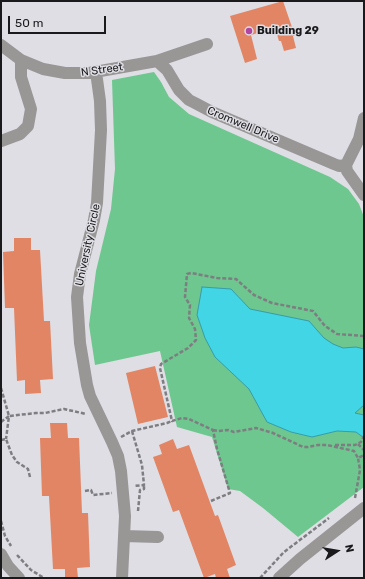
<!DOCTYPE html>
<html>
<head>
<meta charset="utf-8">
<style>
  body { margin:0 }
  #map { position:relative; width:365px; height:579px; overflow:hidden; background:#dedee4; font-family:Rubik,sans-serif }
  canvas { display:block }
  .frame { position:absolute; inset:0; border:2px solid #1a191b; pointer-events:none }
  .north { position:absolute; left:317px; top:531px; width:40px; height:40px; -webkit-text-stroke:3px #dedee4; paint-order:stroke; rotate:78deg; font-size:11px; font-weight:700; line-height:16px; text-align:center; color:#1a191b }
  .north::after { content:''; display:block; margin:auto; width:14px; height:18px; background:#1a191b; clip-path:polygon(50% 0,100% 100%,50% 72%,0 100%) }
  .scale { position:absolute; left:8px; top:16px; width:98px; height:18px; box-sizing:border-box; border:2px solid #1a191b; border-top:0; padding-left:5px; font-size:12px; line-height:14px; white-space:nowrap; color:#1a191b; -webkit-text-stroke:3px #dedee4; paint-order:stroke }
</style>
</head>
<body>
<div id="map">
<canvas width="365" height="579"></canvas>
<div class="frame"></div>
<div class="north">N</div>
<div class="scale">50 m</div>
</div>
<script>
const c = document.querySelector('canvas').getContext('2d');
c.lineJoin = 'round';
function fill(path, color) { c.fillStyle = color; c.fill(path, 'evenodd'); }
const shape = rows => new Path2D(rows.map(r => 'M' + r).join(''));
function stroke(path, color, width, dash) { c.strokeStyle = color; c.lineWidth = width; c.lineCap = dash ? 'butt' : 'round'; c.setLineDash(dash || []); c.stroke(path); }
function drawText(font, color, halo, rows, align = 'center') {
  c.font = font + ' Rubik,sans-serif'; c.lineWidth = 3; c.setLineDash([]); c.textBaseline = 'middle'; c.strokeStyle = halo; c.fillStyle = color; for (const [text, x, y, turn = 0] of rows) {
    c.save(); c.translate(x, y); c.rotate((+turn || 0) * Math.PI / 180); c.textAlign = isNaN(turn) ? turn : align; if (halo) c.strokeText(text, 0, 0); c.fillText(text, 0, 0); c.restore();
  }
}
const green = shape([
  [154,72,161,82,169,97,189,114,330,177,348,189,359,204,364,217,364,487,298,537,263,508,240,491,228,489,212,437,177,427,160,351,95,365,89,325,96,271,111,209,115,169,112,80]
]);
const water = shape([
  [202,287,231,289,250,309,309,321,324,338,333,344,343,348,356,347,364,349,364,405,355,413,364,415,364,438,356,432,337,431,312,437,291,432,267,422,249,389,215,357,205,338,197,315,202,287]
]);
const building = shape([
  [283,1,295,36,293,36,296,48,284,51,281,41,279,41,275,28,251,35,257,59,245,63,230,16],
  [14,238,31,238,31,250,40,250,44,321,50,321,53,379,40,380,41,393,25,394,25,380,17,381,14,308,5,308,3,252,14,251],
  [155,366,168,417,138,424,126,373],
  [50,423,67,423,68,438,79,438,82,513,88,513,90,567,77,568,78,578,65,578,65,569,53,569,49,496,42,496,40,438,51,438],
  [173,439,177,449,189,445,215,516,218,515,236,565,227,569,230,578,216,578,215,574,204,578,179,510,173,512,153,457,162,454,159,445]
]);
const path = shape([
  [1,388,9,416,36,413,45,413,64,409,86,414],
  [1,422,9,416,6,439],
  [213,430,218,431,228,430,234,432,256,428,273,433,303,447,308,447,318,445,327,445,354,451,358,458,364,455],
  [132,431,142,465,144,485,134,486],
  [121,437,132,431,167,423,172,421],
  [1,440,6,439,12,455,17,462,28,469,30,477],
  [358,444,364,450],
  [335,445,355,445,361,442,364,436],
  [85,491,91,490,93,495,112,493],
  [355,498,360,470,358,458],
  [211,501,230,493,217,449,213,430,189,419,182,418,172,421,160,368,161,364,188,348,196,340,195,329,189,318,190,305,185,297,187,274,191,273,217,278,236,279,254,295,272,303,313,311,325,326,337,334,364,336],
  [138,511,140,490,144,489,144,485],
  [1,521,5,536,11,546],
  [17,555,31,570,44,578],
  [260,578,284,552,329,518]
]);
const minor = shape([
  [1,45,21,60,43,69,65,73,89,73,157,61,207,44],
  [157,61,167,70,179,90,189,100,195,103,212,112,334,164,339,166,346,165],
  [96,72,100,101,101,130,97,203,94,220,80,274,77,297,80,343,87,385,90,396,112,442,118,456,121,471,125,516,122,578],
  [364,118,359,139,346,165,347,171,364,195],
  [1,141,20,134,28,126,31,109,21,77,21,60],
  [124,536,158,537],
  [1,554,8,566,19,578],
  [279,578,300,559,364,508]
]);
const markers = [
  [249,31,4,"#b344a2"]
];
const poiNames = [
  ["Building 29",257,31]
];
const streetNames = [
  ["N Street",102,70,-8],
  ["Cromwell Drive",243,125,23],
  ["University Circle",88,245,-78]
];
fill(green, '#6ec78f');
fill(water, '#42d5e6');
stroke(water, '#369da9', 1);
fill(building, '#e18565');
stroke(path, '#7e7d81', 2.5, [4, 2]);
stroke(minor, '#999696', 12);
for (const [x, y, r, color] of markers) { const dot = new Path2D(); dot.arc(x, y, r, 0, 2 * Math.PI); c.fillStyle = color; c.fill(dot); stroke(dot, '#dedee4', 1.5); }
drawText('bold 11px', '#1a191b', '#dedee4', poiNames, 'left');
drawText('11px', '#1a191b', '#dedee4', streetNames);
</script>
</body>
</html>
